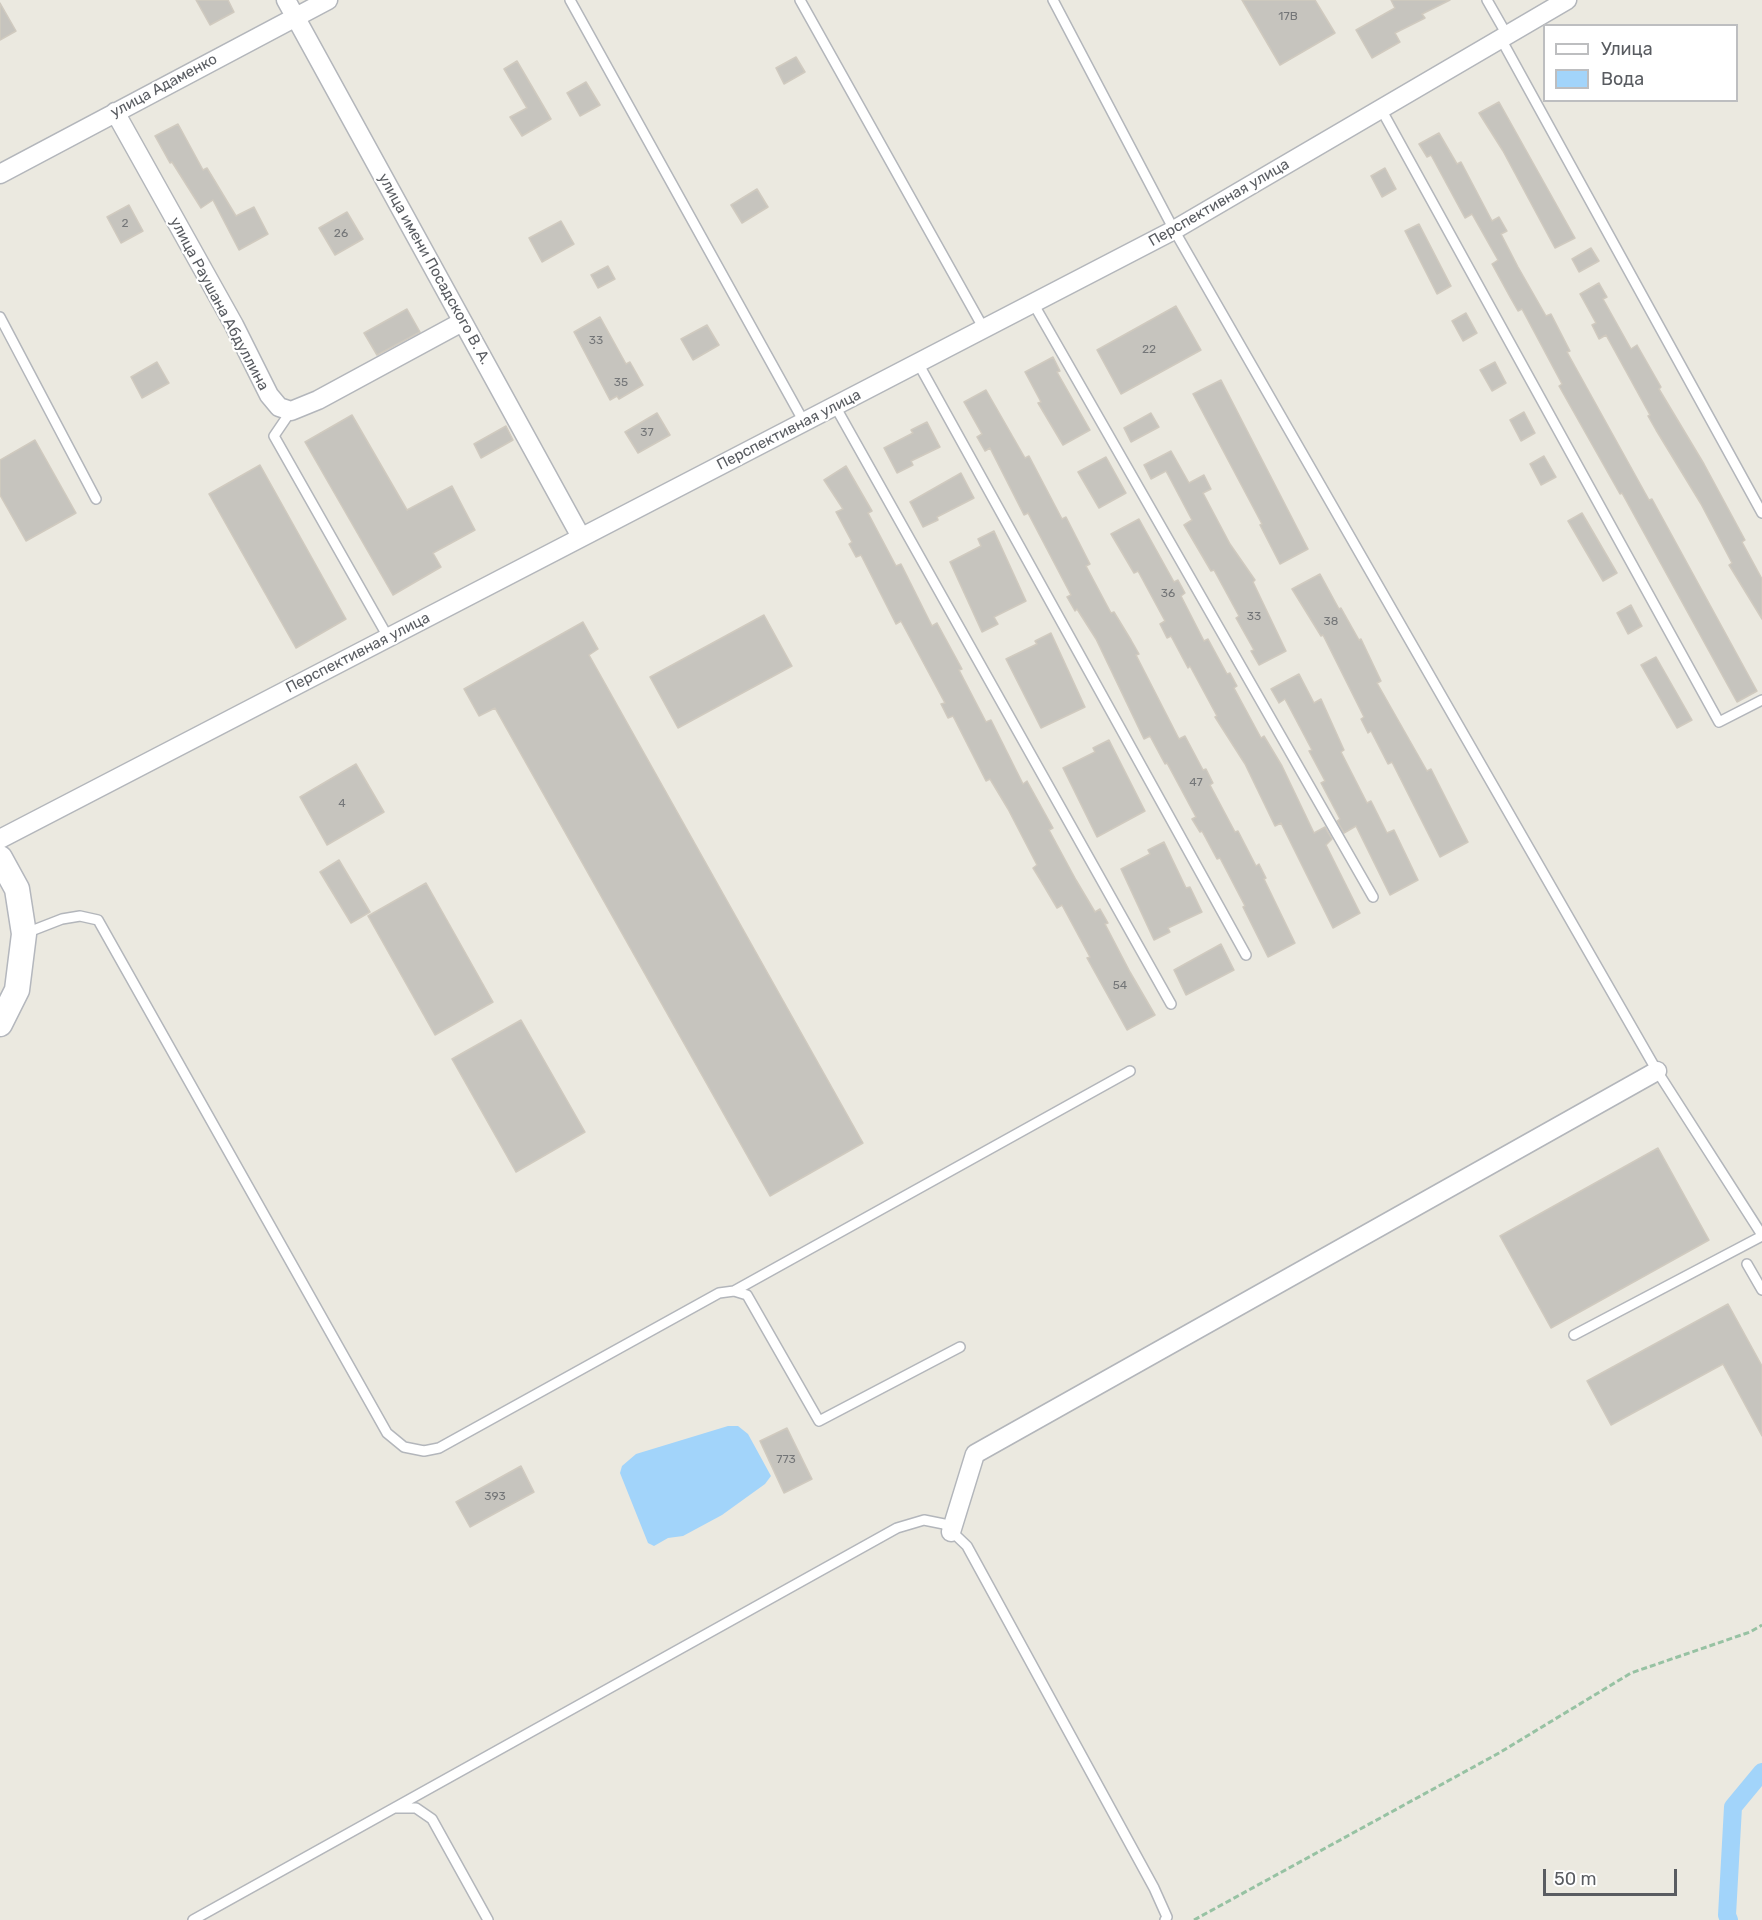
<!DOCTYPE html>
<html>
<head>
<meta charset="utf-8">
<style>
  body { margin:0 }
  #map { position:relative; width:1762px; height:1920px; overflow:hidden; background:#ebe9e0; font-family:Rubik,sans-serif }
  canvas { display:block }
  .legend { position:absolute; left:1543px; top:24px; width:195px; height:78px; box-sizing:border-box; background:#fff; border:2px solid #bdbec0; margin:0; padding:8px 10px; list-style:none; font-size:18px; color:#595c61 }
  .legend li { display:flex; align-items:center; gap:12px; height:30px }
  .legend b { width:30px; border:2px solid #bdbec0 }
  .scale { position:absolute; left:1543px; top:1869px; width:134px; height:27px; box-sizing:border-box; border:3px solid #595c61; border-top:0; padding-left:8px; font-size:18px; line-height:21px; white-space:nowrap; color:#595c61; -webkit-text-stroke:4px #fff; paint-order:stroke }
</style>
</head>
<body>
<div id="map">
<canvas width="1762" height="1920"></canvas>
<ul class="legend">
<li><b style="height:8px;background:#fff"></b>Улица</li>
<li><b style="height:16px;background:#a2d4fa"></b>Вода</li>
</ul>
<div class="scale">50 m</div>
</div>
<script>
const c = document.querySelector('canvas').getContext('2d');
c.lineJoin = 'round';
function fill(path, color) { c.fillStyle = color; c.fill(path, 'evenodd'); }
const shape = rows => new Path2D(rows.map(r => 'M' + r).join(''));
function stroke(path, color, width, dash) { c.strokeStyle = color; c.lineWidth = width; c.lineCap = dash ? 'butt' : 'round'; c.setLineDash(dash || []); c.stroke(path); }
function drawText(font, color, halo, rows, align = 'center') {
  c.font = font + ' Rubik,sans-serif'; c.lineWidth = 4.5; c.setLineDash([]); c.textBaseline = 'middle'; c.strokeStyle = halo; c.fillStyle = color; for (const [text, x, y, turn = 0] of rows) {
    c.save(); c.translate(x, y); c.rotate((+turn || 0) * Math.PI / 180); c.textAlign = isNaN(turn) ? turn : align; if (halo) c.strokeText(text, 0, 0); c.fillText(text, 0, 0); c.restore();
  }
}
const water = shape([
  [728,1426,738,1426,748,1434,771,1476,765,1484,722,1515,683,1536,668,1538,654,1546,648,1543,620,1473,622,1466,636,1454]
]);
const canal = shape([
  [1729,1920,1727,1915,1733,1807,1762,1772]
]);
const building = shape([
  [196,0,228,0,234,12,210,25,196,0],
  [1242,0,1315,0,1335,33,1280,65,1242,0],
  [1391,0,1450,0,1422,14,1425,18,1395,33,1400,42,1372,58,1356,30,1395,8,1391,0],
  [0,3,16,31,0,40,0,3],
  [796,57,805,72,784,84,776,68,796,57],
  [517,61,551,119,522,136,510,117,527,108,504,69,517,61],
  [586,82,600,105,580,116,567,93,586,82],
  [1499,102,1575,238,1555,248,1503,151,1479,113,1499,102],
  [178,124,203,170,207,168,236,216,254,207,268,234,239,250,213,200,201,208,172,162,170,163,155,136,178,124],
  [1439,133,1457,164,1461,162,1492,221,1499,217,1507,231,1501,234,1518,267,1546,316,1551,314,1570,351,1567,352,1649,500,1652,499,1757,691,1737,702,1622,493,1620,494,1559,386,1562,384,1522,309,1518,311,1510,297,1492,264,1498,260,1472,214,1465,218,1431,155,1427,157,1419,144,1439,133],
  [1385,168,1396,189,1382,197,1371,176,1385,168],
  [757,189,768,207,742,223,731,205,757,189],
  [129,205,143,231,121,243,107,217,129,205],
  [347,212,363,239,335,255,319,228,347,212],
  [561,221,574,244,542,262,529,238,561,221],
  [1419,224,1451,286,1437,294,1405,231,1419,224],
  [1591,248,1599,261,1579,272,1572,259,1591,248],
  [608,266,615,279,598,288,591,275,608,266],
  [1599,283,1607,297,1603,299,1631,349,1637,345,1661,387,1659,389,1704,464,1745,540,1742,542,1762,579,1762,619,1729,565,1732,563,1701,504,1656,430,1648,416,1650,415,1606,335,1599,339,1592,325,1596,323,1580,294,1599,283],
  [1176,306,1201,350,1121,394,1097,350,1176,306],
  [407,309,420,332,377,355,364,333,407,309],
  [1466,313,1477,333,1463,341,1452,321,1466,313],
  [600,317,626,364,630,362,643,385,619,399,617,396,610,400,574,332,600,317],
  [707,325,719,345,693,360,681,339,707,325],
  [1053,357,1060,371,1057,372,1090,430,1063,445,1038,403,1041,402,1025,372,1053,357],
  [157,362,169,383,142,398,131,377,157,362],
  [1495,362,1506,383,1492,391,1480,370,1495,362],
  [1221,380,1308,549,1280,564,1260,525,1262,524,1193,394,1221,380],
  [986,390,1025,458,1029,456,1062,519,1066,517,1090,564,1086,566,1111,613,1114,612,1131,640,1139,654,1136,655,1179,739,1185,736,1203,770,1206,769,1213,783,1210,785,1235,832,1238,831,1256,866,1259,864,1266,878,1264,879,1295,943,1268,957,1243,907,1245,906,1220,858,1217,859,1202,831,1200,832,1192,819,1196,817,1167,763,1165,764,1150,736,1144,739,1096,639,1077,609,1075,611,1067,597,1071,595,1028,513,1024,515,990,448,985,451,977,437,982,434,964,402,986,390],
  [1524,412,1535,433,1521,441,1510,420,1524,412],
  [657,413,670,435,638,453,625,432,657,413],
  [1151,413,1159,427,1131,442,1124,428,1151,413],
  [352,415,407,510,452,486,475,530,433,553,441,567,393,595,305,442,352,415],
  [927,422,940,447,911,461,913,465,897,473,884,448,913,433,911,430,927,422],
  [506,426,513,440,481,458,474,444,506,426],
  [35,440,76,513,26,541,0,495,0,460,35,440],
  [1171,451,1189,483,1204,475,1211,489,1203,493,1230,544,1255,580,1253,582,1286,651,1259,665,1251,651,1254,650,1236,618,1239,616,1214,570,1211,571,1184,525,1192,520,1166,471,1151,479,1144,465,1171,451],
  [1544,456,1556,477,1541,485,1530,464,1544,456],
  [1106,457,1126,493,1099,508,1078,472,1106,457],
  [260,465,346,619,296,648,209,494,260,465],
  [846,466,872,511,868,513,896,566,901,564,932,626,937,623,962,669,959,670,986,722,991,720,1023,784,1027,781,1053,828,1049,830,1076,880,1095,912,1100,909,1108,923,1105,924,1130,972,1155,1015,1127,1030,1087,958,1090,957,1062,905,1057,908,1041,881,1033,868,1037,865,1008,809,990,779,986,781,953,716,948,718,941,704,945,703,901,621,896,624,861,555,856,557,849,544,852,542,836,512,843,509,824,480,846,466],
  [961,473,974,498,937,517,938,520,923,527,910,502,961,473],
  [1582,513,1617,573,1603,581,1568,521,1582,513],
  [1139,519,1174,582,1178,580,1185,593,1181,596,1204,641,1208,639,1227,674,1230,673,1237,686,1234,688,1261,738,1264,736,1282,766,1314,833,1325,827,1332,839,1326,845,1360,913,1333,928,1281,823,1275,826,1245,764,1215,717,1217,716,1190,666,1188,668,1171,636,1167,638,1160,624,1165,621,1138,571,1134,573,1111,534,1139,519],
  [994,531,1026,601,994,617,998,624,982,632,950,562,981,546,978,539,994,531],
  [1320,574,1339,609,1341,608,1359,640,1361,639,1381,681,1377,683,1427,771,1431,769,1468,842,1440,857,1392,762,1388,764,1371,731,1368,733,1361,719,1364,717,1323,635,1321,636,1292,589,1320,574],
  [1631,605,1642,626,1628,634,1617,613,1631,605],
  [764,615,792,666,678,728,650,677,764,615],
  [583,622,598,649,589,655,863,1143,770,1196,495,708,479,716,464,689,583,622],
  [1051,633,1085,707,1041,728,1006,659,1037,644,1035,641,1051,633],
  [1656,657,1692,720,1677,728,1641,665,1656,657],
  [1299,674,1314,703,1321,699,1344,750,1341,752,1367,803,1371,801,1387,833,1394,830,1418,880,1390,895,1356,826,1344,833,1337,821,1340,819,1321,783,1325,781,1309,751,1312,750,1285,699,1279,703,1271,689,1299,674],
  [1109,740,1145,811,1097,837,1063,768,1095,752,1093,748,1109,740],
  [356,764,384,812,327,845,300,797,356,764],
  [1164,842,1186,888,1190,887,1202,912,1168,928,1170,932,1154,940,1121,869,1150,854,1148,850,1164,842],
  [339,860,370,912,351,923,320,872,339,860],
  [426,883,493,1002,435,1035,368,916,426,883],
  [1221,944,1234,970,1186,995,1174,970,1221,944],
  [521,1020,585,1132,516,1172,452,1059,521,1020],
  [1658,1148,1709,1240,1551,1328,1500,1236,1658,1148],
  [1728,1304,1762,1366,1762,1436,1723,1364,1611,1425,1587,1381,1728,1304],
  [787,1428,812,1479,784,1493,760,1441,787,1428],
  [521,1466,534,1492,470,1527,456,1502,521,1466]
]);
const path = shape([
  [1194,1920,1499,1753,1631,1673,1750,1632,1762,1625]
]);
const service = shape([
  [570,0,804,422],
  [800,0,984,329],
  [1053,0,1174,230,1657,1071,1762,1235],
  [1487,0,1507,35],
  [1501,39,1762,513],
  [1381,109,1719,722,1762,700],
  [1033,303,1373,897],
  [0,317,96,499],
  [918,363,1246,955],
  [835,406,1171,1004],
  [291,411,274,436,388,637],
  [26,933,62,919,80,916,98,920,387,1433,404,1447,424,1451,439,1448,719,1293,734,1291,747,1295,819,1421,960,1347],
  [1747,1264,1762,1290],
  [734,1291,1130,1071],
  [1574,1335,1762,1236],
  [397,1808,416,1808,432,1819,488,1920],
  [193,1920,897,1528,924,1520,944,1524,967,1546,1154,1888,1167,1917,1165,1920]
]);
const minor = shape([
  [286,0,581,537],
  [115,112,234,325,269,395,279,407,291,411,318,400,462,322],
  [0,174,328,0],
  [0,839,1174,230,1567,0],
  [951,1532,975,1454,1657,1071]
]);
const secondary = shape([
  [0,858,17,889,24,934,17,990,0,1024]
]);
const numberNames = [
  ["17В",1288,17],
  ["2",125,224],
  ["26",341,234],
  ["33",596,341],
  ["22",1149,350],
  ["35",621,383],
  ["37",647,433],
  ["36",1168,594],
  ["33",1254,617],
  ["38",1331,622],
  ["47",1196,783],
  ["4",342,804],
  ["54",1120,986],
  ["773",786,1460],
  ["393",495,1497]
];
const streetNames = [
  ["улица Адаменко",164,86,-28],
  ["Перспективная улица",1219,203,-30],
  ["улица имени Посадского В. А.",434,269,61],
  ["улица Раушана Абдуллина",219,304,62],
  ["Перспективная улица",789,430,-27],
  ["Перспективная улица",358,653,-27]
];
fill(water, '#a2d4fa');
stroke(canal, '#a2d4fa', 18);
fill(building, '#c6c4be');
stroke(building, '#d0cabf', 1.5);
stroke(service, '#b3b6bb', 12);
stroke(minor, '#b3b6bb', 21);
stroke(secondary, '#b4b7bd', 27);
stroke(path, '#97c2a3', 3, [6, 3]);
stroke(service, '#fff', 9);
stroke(minor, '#fff', 18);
stroke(secondary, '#fff', 24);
drawText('12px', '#747678', null, numberNames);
drawText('15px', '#595c61', '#fff', streetNames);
</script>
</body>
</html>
